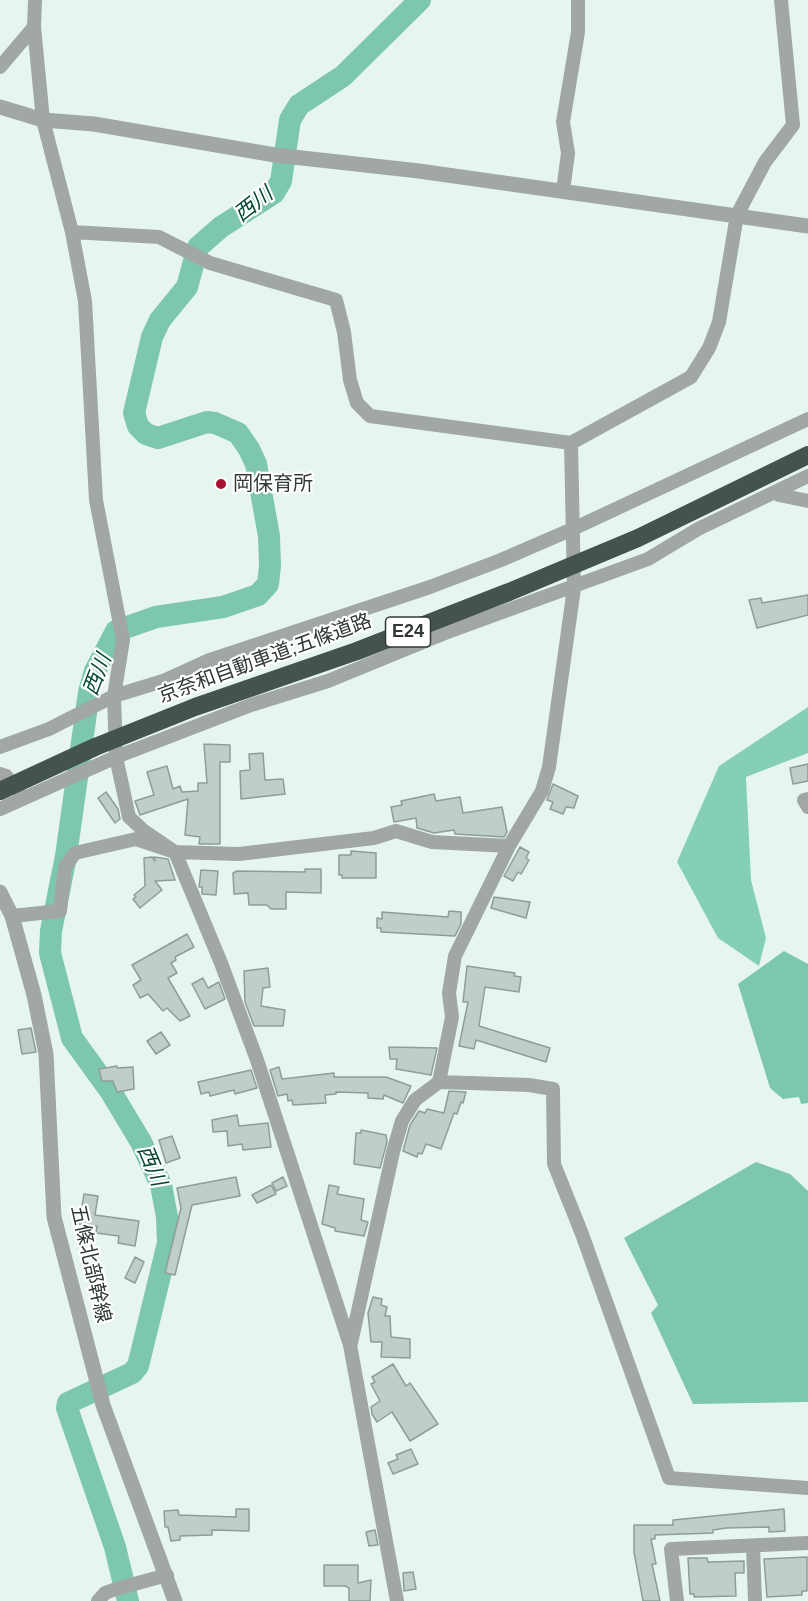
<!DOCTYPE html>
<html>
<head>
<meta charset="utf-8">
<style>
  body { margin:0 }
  canvas { display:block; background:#e6f6ef }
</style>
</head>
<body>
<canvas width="808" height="1601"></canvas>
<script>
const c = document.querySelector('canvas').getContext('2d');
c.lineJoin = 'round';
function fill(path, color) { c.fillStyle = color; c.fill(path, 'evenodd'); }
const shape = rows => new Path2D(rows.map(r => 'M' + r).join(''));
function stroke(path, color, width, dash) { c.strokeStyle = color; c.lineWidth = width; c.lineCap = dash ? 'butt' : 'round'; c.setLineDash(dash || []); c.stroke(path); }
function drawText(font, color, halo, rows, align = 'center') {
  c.font = font + ' Arial,"Noto Sans JP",sans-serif'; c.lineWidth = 4.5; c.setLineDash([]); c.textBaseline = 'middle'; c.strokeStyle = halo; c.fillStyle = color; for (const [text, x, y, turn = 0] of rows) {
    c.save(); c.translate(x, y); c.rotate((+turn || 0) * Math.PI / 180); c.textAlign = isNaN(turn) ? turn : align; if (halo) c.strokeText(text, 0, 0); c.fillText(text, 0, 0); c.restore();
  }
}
const forest = shape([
  [808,707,808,753,746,777,751,880,766,938,759,966,718,938,677,862,719,766]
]);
const water = shape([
  [784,951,808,964,808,1103,801,1104,799,1097,783,1099,770,1088,738,984],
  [756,1162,790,1174,808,1191,808,1402,693,1404,651,1313,658,1305,624,1238]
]);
const river = shape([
  [128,1601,115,1547,67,1408,68,1403,132,1373,138,1366,168,1243,167,1217,161,1185,141,1142,111,1092,72,1038,50,953,51,931,66,856,89,692,95,671,116,631,156,617,223,607,258,595,268,584,270,566,269,536,256,464,249,449,238,433,215,423,207,422,158,438,146,434,138,426,134,413,152,337,160,320,187,287,198,247,221,227,274,193,281,181,290,120,299,105,343,76,420,0]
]);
const building = shape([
  [808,595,808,615,757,628,749,600,761,598,762,603,808,595],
  [204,744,230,745,230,762,220,762,220,844,199,844,200,837,185,835,188,799,140,815,135,801,154,795,147,772,167,766,173,789,180,786,182,792,198,791,198,783,207,783,204,744],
  [263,753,265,780,283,779,285,794,241,799,240,771,250,770,249,754,263,753],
  [808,764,808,781,793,784,790,768,808,764],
  [553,784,578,796,574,808,566,807,563,814,550,809,553,802,547,800,553,784],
  [106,792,118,809,120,819,115,823,98,798,106,792],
  [434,794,436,801,460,797,463,813,502,807,507,832,504,837,455,834,454,830,434,833,417,828,416,818,394,822,391,807,402,805,401,801,434,794],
  [520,847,529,852,526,858,529,860,521,874,518,872,513,881,504,876,520,847],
  [351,851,376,853,376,878,342,878,342,875,339,875,339,855,351,855,351,851],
  [152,857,155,861,154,857,168,859,175,880,155,881,162,890,140,908,133,899,136,897,134,895,145,886,144,858,152,857],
  [305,869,321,869,321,893,286,892,286,909,271,909,267,905,249,905,248,893,234,894,233,873,237,871,305,872,305,869],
  [201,870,218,871,216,895,202,894,202,887,199,887,201,870],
  [494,897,530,902,526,918,491,908,494,897],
  [449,911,461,912,461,924,455,936,381,932,381,928,377,928,377,918,382,919,382,912,448,917,449,911],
  [187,934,194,947,175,957,176,960,171,963,177,973,168,978,190,1016,180,1021,167,1008,163,1011,148,994,140,998,133,985,141,980,132,965,187,934],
  [467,966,515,973,514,976,521,977,519,992,485,987,479,1026,550,1048,546,1062,476,1040,474,1049,459,1046,468,1002,463,1002,467,966],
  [268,968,270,987,263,988,261,1006,285,1010,283,1026,254,1026,245,1002,244,971,268,968],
  [203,978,208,988,219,982,225,999,205,1009,192,984,203,978],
  [31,1028,36,1052,22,1054,18,1030,31,1028],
  [161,1032,170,1045,156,1054,147,1041,161,1032],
  [389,1047,437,1048,431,1075,396,1069,397,1059,390,1059,389,1047],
  [117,1066,117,1068,133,1067,134,1089,117,1092,113,1081,102,1081,99,1069,117,1066],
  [279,1067,282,1079,334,1073,334,1077,386,1077,411,1086,403,1103,384,1095,383,1099,368,1098,368,1093,336,1092,336,1094,325,1095,326,1103,293,1105,292,1100,288,1101,287,1094,278,1096,270,1070,279,1067],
  [251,1070,257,1088,235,1094,234,1090,210,1096,209,1092,201,1094,198,1082,251,1070],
  [449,1091,466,1092,463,1103,461,1102,457,1114,454,1113,441,1149,426,1144,422,1154,418,1153,417,1157,403,1151,410,1125,419,1111,425,1113,427,1109,444,1113,449,1091],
  [237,1115,239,1126,268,1123,271,1147,243,1150,242,1144,228,1146,227,1131,213,1132,212,1120,237,1115],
  [361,1130,386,1135,387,1142,380,1168,354,1164,356,1133,361,1133,361,1130],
  [172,1136,180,1158,166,1163,159,1140,172,1136],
  [236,1177,240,1196,192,1205,175,1275,165,1273,181,1208,177,1188,236,1177],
  [283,1177,287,1186,276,1191,272,1183,283,1177],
  [271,1185,276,1194,257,1203,252,1195,271,1185],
  [329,1185,339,1187,337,1194,364,1199,361,1220,368,1222,364,1236,335,1231,335,1228,322,1224,329,1185],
  [84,1194,98,1196,95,1215,139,1221,135,1246,118,1243,119,1236,96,1233,97,1226,79,1224,84,1194],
  [135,1257,144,1262,135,1283,125,1278,135,1257],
  [373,1297,382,1299,381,1305,387,1307,385,1316,390,1316,391,1337,410,1339,410,1358,381,1357,382,1342,371,1342,368,1313,373,1297],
  [393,1364,406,1386,410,1383,438,1424,410,1441,392,1412,377,1422,372,1414,371,1407,380,1401,371,1384,375,1382,372,1377,393,1364],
  [411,1449,418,1464,393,1474,388,1463,398,1459,396,1455,411,1449],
  [236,1509,249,1509,249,1531,212,1530,212,1535,180,1536,180,1540,171,1541,168,1527,165,1527,164,1511,178,1510,179,1515,236,1517,236,1509],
  [784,1509,785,1531,769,1532,769,1527,726,1528,713,1530,713,1533,655,1535,655,1539,651,1539,656,1564,652,1564,660,1601,643,1601,634,1552,634,1525,673,1525,673,1520,784,1509],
  [375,1530,378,1545,369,1546,366,1532,375,1530],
  [807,1557,807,1591,802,1591,802,1595,767,1597,764,1559,807,1557],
  [688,1558,707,1558,708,1562,744,1561,744,1573,735,1573,736,1596,694,1597,694,1594,690,1594,688,1558],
  [324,1565,358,1565,358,1583,371,1580,370,1601,349,1601,349,1588,345,1586,324,1586,324,1565],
  [413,1572,416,1589,404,1591,403,1573,413,1572]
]);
const minor = shape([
  [35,0,34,27,43,120,72,232,85,301,96,500,123,640,114,696,116,757,129,817,144,831,175,852,221,963,257,1060,350,1345,397,1601],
  [0,67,34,27],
  [563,191,568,153,563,122,578,32,578,0],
  [72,232,159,237,210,263,336,300,344,332,350,380,357,403,370,416,571,443],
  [776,492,779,495,808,501],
  [0,747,49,729,114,696,163,681,207,661,430,587,501,560,575,528,808,419],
  [0,774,6,776,18,790],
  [808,799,804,800,808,807],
  [0,809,116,757,251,705,328,681,445,633,648,559,698,529,808,476],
  [12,916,60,911,65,867,75,853,136,839,175,852,239,854,374,838,396,831,432,842,509,846],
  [439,1082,452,1017,449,993,455,956,509,846,542,791,549,767,574,588,571,443,691,377,709,348,719,322,737,215,765,162,793,125,781,0],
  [351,1343,393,1152,402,1121,415,1100,439,1082,529,1085,553,1089,554,1164,582,1234,669,1478,808,1488],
  [753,1546,755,1601],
  [98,1601,105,1593,116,1589,167,1575],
  [677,1601,671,1549,808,1543]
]);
const tertiary = shape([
  [0,107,43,120,94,124,275,155,419,171,808,226],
  [0,892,12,916,34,995,46,1054,54,1217,103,1405,175,1601]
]);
const motorway = shape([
  [0,791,95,747,195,707,357,651,509,592,638,538,808,455]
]);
const markers = [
  [221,484,6,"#a81030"]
];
const shields = [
  [408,632,45]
];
const shieldNames = [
  ["E24",408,632]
];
const poiNames = [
  ["岡保育所",233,484]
];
const streetNames = [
  ["京奈和自動車道;五條道路",265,659,-20],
  ["五條北部幹線",90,1264,77]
];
const waterNames = [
  ["西川",254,205,-38],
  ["西川",98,675,-69],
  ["西川",151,1166,67]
];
fill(forest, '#85d0b4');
fill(water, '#7dc7ac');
stroke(river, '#7dc7ac', 22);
fill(building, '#bfcfc8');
stroke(building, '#8e9e97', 1.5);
stroke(minor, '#a0a7a4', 14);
stroke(tertiary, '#a0a7a4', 15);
stroke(motorway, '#45534d', 18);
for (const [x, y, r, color] of markers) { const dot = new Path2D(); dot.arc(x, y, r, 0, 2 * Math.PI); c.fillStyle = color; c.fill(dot); stroke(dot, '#fff', 2); }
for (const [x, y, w] of shields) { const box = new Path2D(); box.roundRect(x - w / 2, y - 15, w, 30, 4.5); c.fillStyle = '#fff'; c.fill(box); stroke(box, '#313835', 1.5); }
drawText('bold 18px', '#313835', null, shieldNames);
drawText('20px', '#313835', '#fff', poiNames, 'left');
drawText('20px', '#313835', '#fff', streetNames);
drawText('italic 21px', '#044735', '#fff', waterNames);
</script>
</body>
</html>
